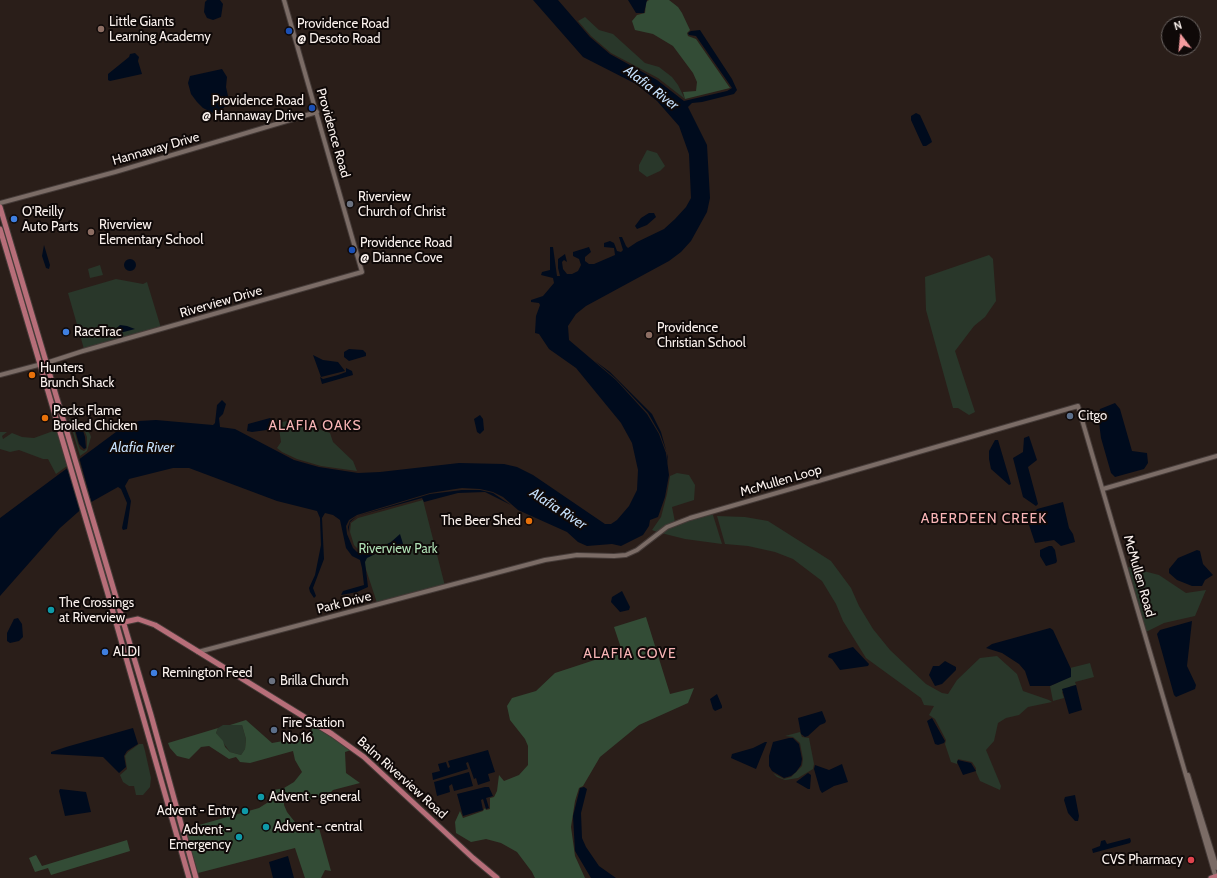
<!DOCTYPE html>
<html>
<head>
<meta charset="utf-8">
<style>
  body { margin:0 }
  #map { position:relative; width:1217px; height:878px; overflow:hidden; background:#2a1e19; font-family:Cabin,sans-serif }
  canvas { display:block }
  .north { position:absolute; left:1161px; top:16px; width:40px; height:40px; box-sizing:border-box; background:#0f0908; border:1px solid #6d6664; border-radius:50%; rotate:344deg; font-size:11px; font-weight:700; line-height:16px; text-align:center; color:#faf1ed }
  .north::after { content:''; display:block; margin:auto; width:14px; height:18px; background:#f59b9e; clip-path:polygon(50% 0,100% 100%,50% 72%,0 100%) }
</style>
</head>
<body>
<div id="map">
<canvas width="1217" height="878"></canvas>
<div class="north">N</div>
</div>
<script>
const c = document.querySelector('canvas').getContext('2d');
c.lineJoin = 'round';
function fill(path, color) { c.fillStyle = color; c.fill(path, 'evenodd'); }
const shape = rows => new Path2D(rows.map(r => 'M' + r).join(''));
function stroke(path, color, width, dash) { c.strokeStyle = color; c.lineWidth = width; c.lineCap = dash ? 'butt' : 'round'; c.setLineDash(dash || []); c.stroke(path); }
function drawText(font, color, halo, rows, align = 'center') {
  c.font = font + ' Cabin,sans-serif'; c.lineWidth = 4; c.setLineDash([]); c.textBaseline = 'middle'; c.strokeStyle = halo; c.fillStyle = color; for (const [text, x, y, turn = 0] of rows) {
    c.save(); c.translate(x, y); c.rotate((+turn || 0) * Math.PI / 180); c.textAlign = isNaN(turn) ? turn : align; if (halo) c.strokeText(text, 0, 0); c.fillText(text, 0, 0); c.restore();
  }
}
const green = shape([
  [585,17,599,30,613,34,645,63,659,67,672,77,678,85,685,99,658,78,611,53,591,36,578,21],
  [647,150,657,153,665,166,660,171,647,177,639,171,639,165],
  [989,255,993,259,996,301,985,317,974,326,955,351,975,412,969,415,958,408,953,408,926,310,925,277],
  [100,265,103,275,90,278,88,269],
  [116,279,143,284,147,282,161,328,84,349,68,293],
  [69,419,79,420,90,434,91,437,87,451,80,456],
  [81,422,87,437,87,448,84,451,80,449,78,444,73,426,76,423],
  [287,421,295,421,330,433,333,442,353,461,357,471,321,466,297,459,282,452,277,448,281,442,279,429,282,422],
  [56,430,67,466,56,474,48,459,43,459,19,450,10,452,0,449,0,432,7,432,2,436,3,439,12,433,22,437,34,438],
  [677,473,689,475,695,485,694,500,672,507,675,522,657,532,652,530,661,517,667,494,670,476],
  [423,500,445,586,377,603,360,551,354,545,350,532,351,523,358,518],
  [709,514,713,515,722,544,685,539,661,533,679,523],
  [717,516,745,517,768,521,831,561,851,588,859,606,873,629,890,650,926,684,942,693,948,694,957,680,980,658,997,656,1017,674,1023,691,1049,700,1052,702,1028,707,1019,715,1006,718,998,723,994,741,986,750,1001,786,1000,790,980,781,976,772,976,768,972,762,958,759,957,764,951,762,945,744,946,740,935,719,929,715,934,706,924,705,921,698,866,658,843,621,836,604,822,581,793,559,775,552,748,546,725,544],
  [1128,567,1159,575,1186,593,1206,590,1195,616,1164,623,1146,632],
  [1090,663,1094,677,1075,682,1076,685,1071,686,1062,692,1064,698,1053,701,1050,686,1057,683,1071,669,1070,668],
  [223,725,242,725,246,739,245,749,241,755,230,752,216,733,218,728],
  [800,732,802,737,809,738,814,764,813,769,798,778,785,780,777,777,773,773,784,779,791,777,802,766,803,759,800,743,793,737,785,736],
  [139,744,143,744,145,751,151,778,150,787,143,795,136,795,134,786,129,786,123,782,120,775,127,769,125,756,128,752]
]);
const forest = shape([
  [649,0,669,0,678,7,682,13,690,30,687,33,688,36,696,39,730,88,685,99,683,92,696,91,697,82,693,73,673,46,653,34,635,30,632,21,637,15,645,13,646,2],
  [646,617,670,694,694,688,688,703,639,725,600,757,583,786,579,788,575,801,571,827,575,856,585,878,535,878,532,872,517,852,501,843,486,839,471,842,456,833,455,822,460,811,463,818,483,811,485,808,486,810,490,809,490,798,494,797,497,791,499,775,504,781,519,775,528,765,528,746,525,739,510,720,507,706,512,698,536,691,555,673,622,651,614,627],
  [246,720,272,743,306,737,315,725,351,750,345,752,346,773,360,783,333,790,331,792,331,796,322,798,321,797,307,800,294,793,284,800,284,805,287,812,298,826,308,830,319,828,331,871,325,870,321,878,305,878,295,848,198,873,185,829,259,808,270,801,274,790,284,788,294,782,302,772,295,760,293,751,250,763,240,762,236,757,229,759,209,746,201,747,189,759,177,756,170,748,168,743,218,728,216,733,223,741,225,747,230,752,241,755,245,749,246,739,242,725,230,725],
  [127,840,130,851,51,875,48,868,35,872,29,858,36,855,42,866]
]);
const water = shape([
  [207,0,220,0,223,4,221,17,213,20,207,18,204,12,205,2],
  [533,0,558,0,590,37,610,54,657,80,684,101,727,91,732,88,696,36,689,35,688,33,691,31,700,30,732,79,737,90,734,94,702,102,692,103,688,107,707,145,710,198,707,212,691,241,681,252,669,261,586,306,576,314,568,326,569,340,616,380,647,414,659,434,666,453,669,475,665,497,658,517,650,520,649,526,643,535,621,546,612,544,587,546,578,542,567,532,518,510,503,497,493,492,480,489,462,488,430,493,357,515,349,520,346,526,347,534,353,548,357,552,364,554,371,552,391,542,400,534,404,547,402,549,390,547,367,558,365,562,368,587,357,592,341,595,343,591,364,585,362,568,360,560,352,556,346,548,340,520,333,515,325,513,322,518,324,559,313,588,316,596,314,598,310,592,309,588,315,575,321,545,320,518,317,511,277,501,189,468,173,468,129,479,125,486,131,501,127,529,123,530,122,528,127,503,121,489,118,487,86,505,60,528,0,596,0,518,124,426,139,421,156,420,213,425,215,423,217,405,222,400,226,404,223,414,219,418,220,427,235,429,294,460,319,467,358,473,380,472,459,463,504,464,517,467,533,475,605,524,611,524,617,520,629,506,637,490,638,470,632,443,621,423,576,368,549,349,539,334,535,333,536,316,540,305,539,303,531,302,531,300,543,296,554,283,553,278,541,275,542,272,550,270,550,247,553,247,557,276,560,276,558,268,558,259,565,254,567,262,564,260,562,262,563,269,567,274,572,274,578,271,581,265,579,259,573,256,573,252,589,247,591,252,585,257,585,261,589,264,594,264,615,255,614,248,604,247,604,243,610,241,614,243,617,251,621,252,623,250,619,237,622,237,626,246,628,248,637,242,664,229,675,219,686,207,691,198,689,154,679,126,657,101,636,84,583,57],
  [628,0,647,0,644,13,636,13],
  [135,53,139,57,138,61,142,74,110,81,108,80,108,74,129,57,130,54],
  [222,69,227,77,226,87,228,96,226,106,215,114,203,108,197,102,191,94,188,83,190,76],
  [916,113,920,115,931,139,932,142,926,146,923,146,921,142,911,120,911,116],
  [649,213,654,213,656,217,647,225,637,229,635,226,641,218],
  [44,245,50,265,49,269,46,268,42,256],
  '124 265a6 6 0 1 1 12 0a6 6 0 1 1-12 0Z',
  [120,325,127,326,135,329,116,334,110,334],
  [349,349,363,350,366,353,366,356,349,361,344,357,344,352],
  [313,355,323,360,338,362,345,371,321,377],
  [595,361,610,372,652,414,661,432,668,457,668,464,667,453,660,434,648,413,616,379],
  [346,368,352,371,353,375,322,384,320,377,323,379,338,375,346,372],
  [1115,403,1120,409,1132,451,1147,453,1148,463,1144,469,1115,477,1111,473,1101,438,1098,415,1100,409],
  [480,415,483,419,484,430,480,434,477,432,474,419],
  [270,418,273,420,274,429,252,432,247,431,248,424],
  [76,424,81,424,85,437,86,448,84,449,79,444,74,426],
  [1029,436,1037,460,1028,467,1038,504,1036,506,1023,497,1013,458,1023,452,1024,438],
  [995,440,998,440,1011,484,1009,485,991,469,989,459,989,451],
  [462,490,480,490,493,493,511,505,485,492,458,493,424,502,422,498,357,516,350,522,348,532,348,527,350,521,357,516,430,494],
  [1063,502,1069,528,1073,534,1075,542,1061,546,1054,540,1035,543,1029,525,1033,519,1033,514,1037,509],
  [1049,546,1052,546,1055,550,1057,561,1056,563,1046,566,1040,556,1040,550],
  [1197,550,1200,551,1203,564,1213,575,1205,580,1202,586,1192,586,1177,580,1169,573,1169,569,1178,558],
  [622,591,630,607,629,610,620,612,611,602,612,597],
  [18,618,22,624,23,637,19,641,10,643,7,641,7,633,14,619],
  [1192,621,1187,666,1196,685,1195,689,1176,697,1174,695,1157,634,1160,630],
  [1050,628,1053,630,1071,669,1071,677,1050,686,1030,686,1025,671,1019,664,1002,653,986,648,992,644],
  [853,647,869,664,868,666,840,670,832,659,828,657,829,654],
  [945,661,956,667,956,670,942,684,935,686,929,675,933,666,939,666],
  [1076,685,1082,710,1069,714,1062,689],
  [717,694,722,706,722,708,715,711,713,709,710,699],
  [822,711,826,721,825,723,820,725,808,736,805,737,801,734,798,718],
  [932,718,945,741,944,743,938,745,935,744,927,721],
  [133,728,138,744,127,751,124,756,126,767,119,773,103,757,51,754,51,752,66,747],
  [789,738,793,738,799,744,802,759,801,765,796,772,791,776,784,778,772,771,769,766,769,756,773,742],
  [765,742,767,742,756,769,731,758,732,754,753,748],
  [488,750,495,772,488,774,490,781,478,785,476,778,474,779,468,762,466,763,468,769,433,780,432,773,440,771,438,764,446,762,448,768,450,767,448,761],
  [958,760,971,763,976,771,963,775,957,762],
  [842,764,848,782,834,786,822,793,820,790,814,769,815,765,829,770],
  [469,772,473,786,454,791,452,784,449,786,450,792,437,796,434,782],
  [808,773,811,775,810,789,808,789,796,782],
  [485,787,489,787,493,796,486,798,489,808,486,809,483,799,481,800,483,810,463,816,457,794],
  [584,787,587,789,581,813,582,838,586,847,599,866,616,878,591,878,575,851,573,816,580,788],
  [60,789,86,792,91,812,65,816,59,791],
  [1075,795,1079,816,1078,821,1075,821,1068,813,1064,800,1065,797],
  [1130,838,1131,841,1130,843,1093,853,1092,849,1100,846,1101,841,1105,840,1107,844],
  [288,856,294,878,273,878,269,862]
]);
const pier = shape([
  [79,457,92,504,81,513,67,465]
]);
const minor = shape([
  [0,203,115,172,317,112],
  [46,363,83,351,362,272,284,0],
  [0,375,42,364],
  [1103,489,1217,456],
  [198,652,545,560,577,555,614,556,626,555,637,550,667,527,690,518,1078,406,1216,878],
  [1188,775,1217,868]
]);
const major = shape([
  [0,207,151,715,196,878],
  [0,229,107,591,189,878],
  [120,623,138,619,155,625,332,734,364,757,473,858,497,878],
  [1211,878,1217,876]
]);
const markers = [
  [101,29,4,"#8d6e63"],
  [289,31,4,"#1a4fb4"],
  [312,108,4,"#1a4fb4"],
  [350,204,4,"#6b7280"],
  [14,219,4,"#3f7fe0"],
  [91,232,4,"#8d6e63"],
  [352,250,4,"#1a4fb4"],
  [66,332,4,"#3f7fe0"],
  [649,335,4,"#8d6e63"],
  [32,375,4,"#e8710a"],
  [1070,416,4,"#5c6f8a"],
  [45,418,4,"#e8710a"],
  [529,521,4,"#e8710a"],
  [51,610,4,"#0f9aa8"],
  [105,652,4,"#3f7fe0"],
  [154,673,4,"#3f7fe0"],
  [272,681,4,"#6b7280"],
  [274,730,4,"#5c6f8a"],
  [261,797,4,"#0f9aa8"],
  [245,811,4,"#0f9aa8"],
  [266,827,4,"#0f9aa8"],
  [239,837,4,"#0f9aa8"],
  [1191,860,4,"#e0444e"]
];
const poiNames = [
  ["Little Giants",109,22],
  ["Learning Academy",109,37],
  ["Providence Road",297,24],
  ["@ Desoto Road",297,39],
  ["Providence Road",304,101,"right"],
  ["@ Hannaway Drive",304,116,"right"],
  ["Riverview",358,197],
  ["Church of Christ",358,212],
  ["O'Reilly",22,212],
  ["Auto Parts",22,227],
  ["Riverview",99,225],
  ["Elementary School",99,240],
  ["Providence Road",360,243],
  ["@ Dianne Cove",360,258],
  ["Providence",657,328],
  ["Christian School",657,343],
  ["RaceTrac",74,332],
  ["Hunters",40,368],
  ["Brunch Shack",40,383],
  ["Pecks Flame",53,411],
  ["Broiled Chicken",53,426],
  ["Citgo",1078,416],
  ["The Beer Shed",521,521,"right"],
  ["The Crossings",59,603],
  ["at Riverview",59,618],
  ["ALDI",113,652],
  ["Remington Feed",162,673],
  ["Brilla Church",280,681],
  ["Fire Station",282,723],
  ["No 16",282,738],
  ["Advent - general",269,797],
  ["Advent - Entry",237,811,"right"],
  ["Advent - central",274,827],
  ["Advent -",231,830,"right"],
  ["Emergency",231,845,"right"],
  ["CVS Pharmacy",1183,860,"right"]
];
const streetNames = [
  ["Providence Road",333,133,74],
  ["Hannaway Drive",156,149,-16],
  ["Riverview Drive",221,302,-16],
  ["McMullen Loop",781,481,-16],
  ["McMullen Road",1139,576,74],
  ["Park Drive",344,603,-14],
  ["Balm Riverview Road",402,778,42]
];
const parkNames = [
  ["Riverview Park",398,549]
];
const waterNames = [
  ["Alafia River",651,88,37],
  ["Alafia River",142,448],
  ["Alafia River",558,509,33]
];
const neighbourhoodNames = [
  ["ALAFIA OAKS",315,426],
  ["ABERDEEN CREEK",984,519],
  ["ALAFIA COVE",630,654]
];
fill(green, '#29372a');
fill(forest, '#334c36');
fill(water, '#000b1d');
fill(pier, '#2a1e19');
stroke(minor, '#453b38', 6);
stroke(major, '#453b38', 7);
stroke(minor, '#7b6c66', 4);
stroke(major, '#b76e79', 5);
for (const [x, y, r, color] of markers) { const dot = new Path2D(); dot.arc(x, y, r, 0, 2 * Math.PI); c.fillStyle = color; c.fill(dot); stroke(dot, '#0f0908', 1.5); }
drawText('13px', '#faf1ed', '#0f0908', poiNames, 'left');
drawText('13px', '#faf1ed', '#0f0908', streetNames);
drawText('13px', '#aedfb4', '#0f0908', parkNames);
drawText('italic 14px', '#c4def9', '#0f0908', waterNames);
c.letterSpacing = '1px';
drawText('14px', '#f8b4b5', '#0f0908', neighbourhoodNames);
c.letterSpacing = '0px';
</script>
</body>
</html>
